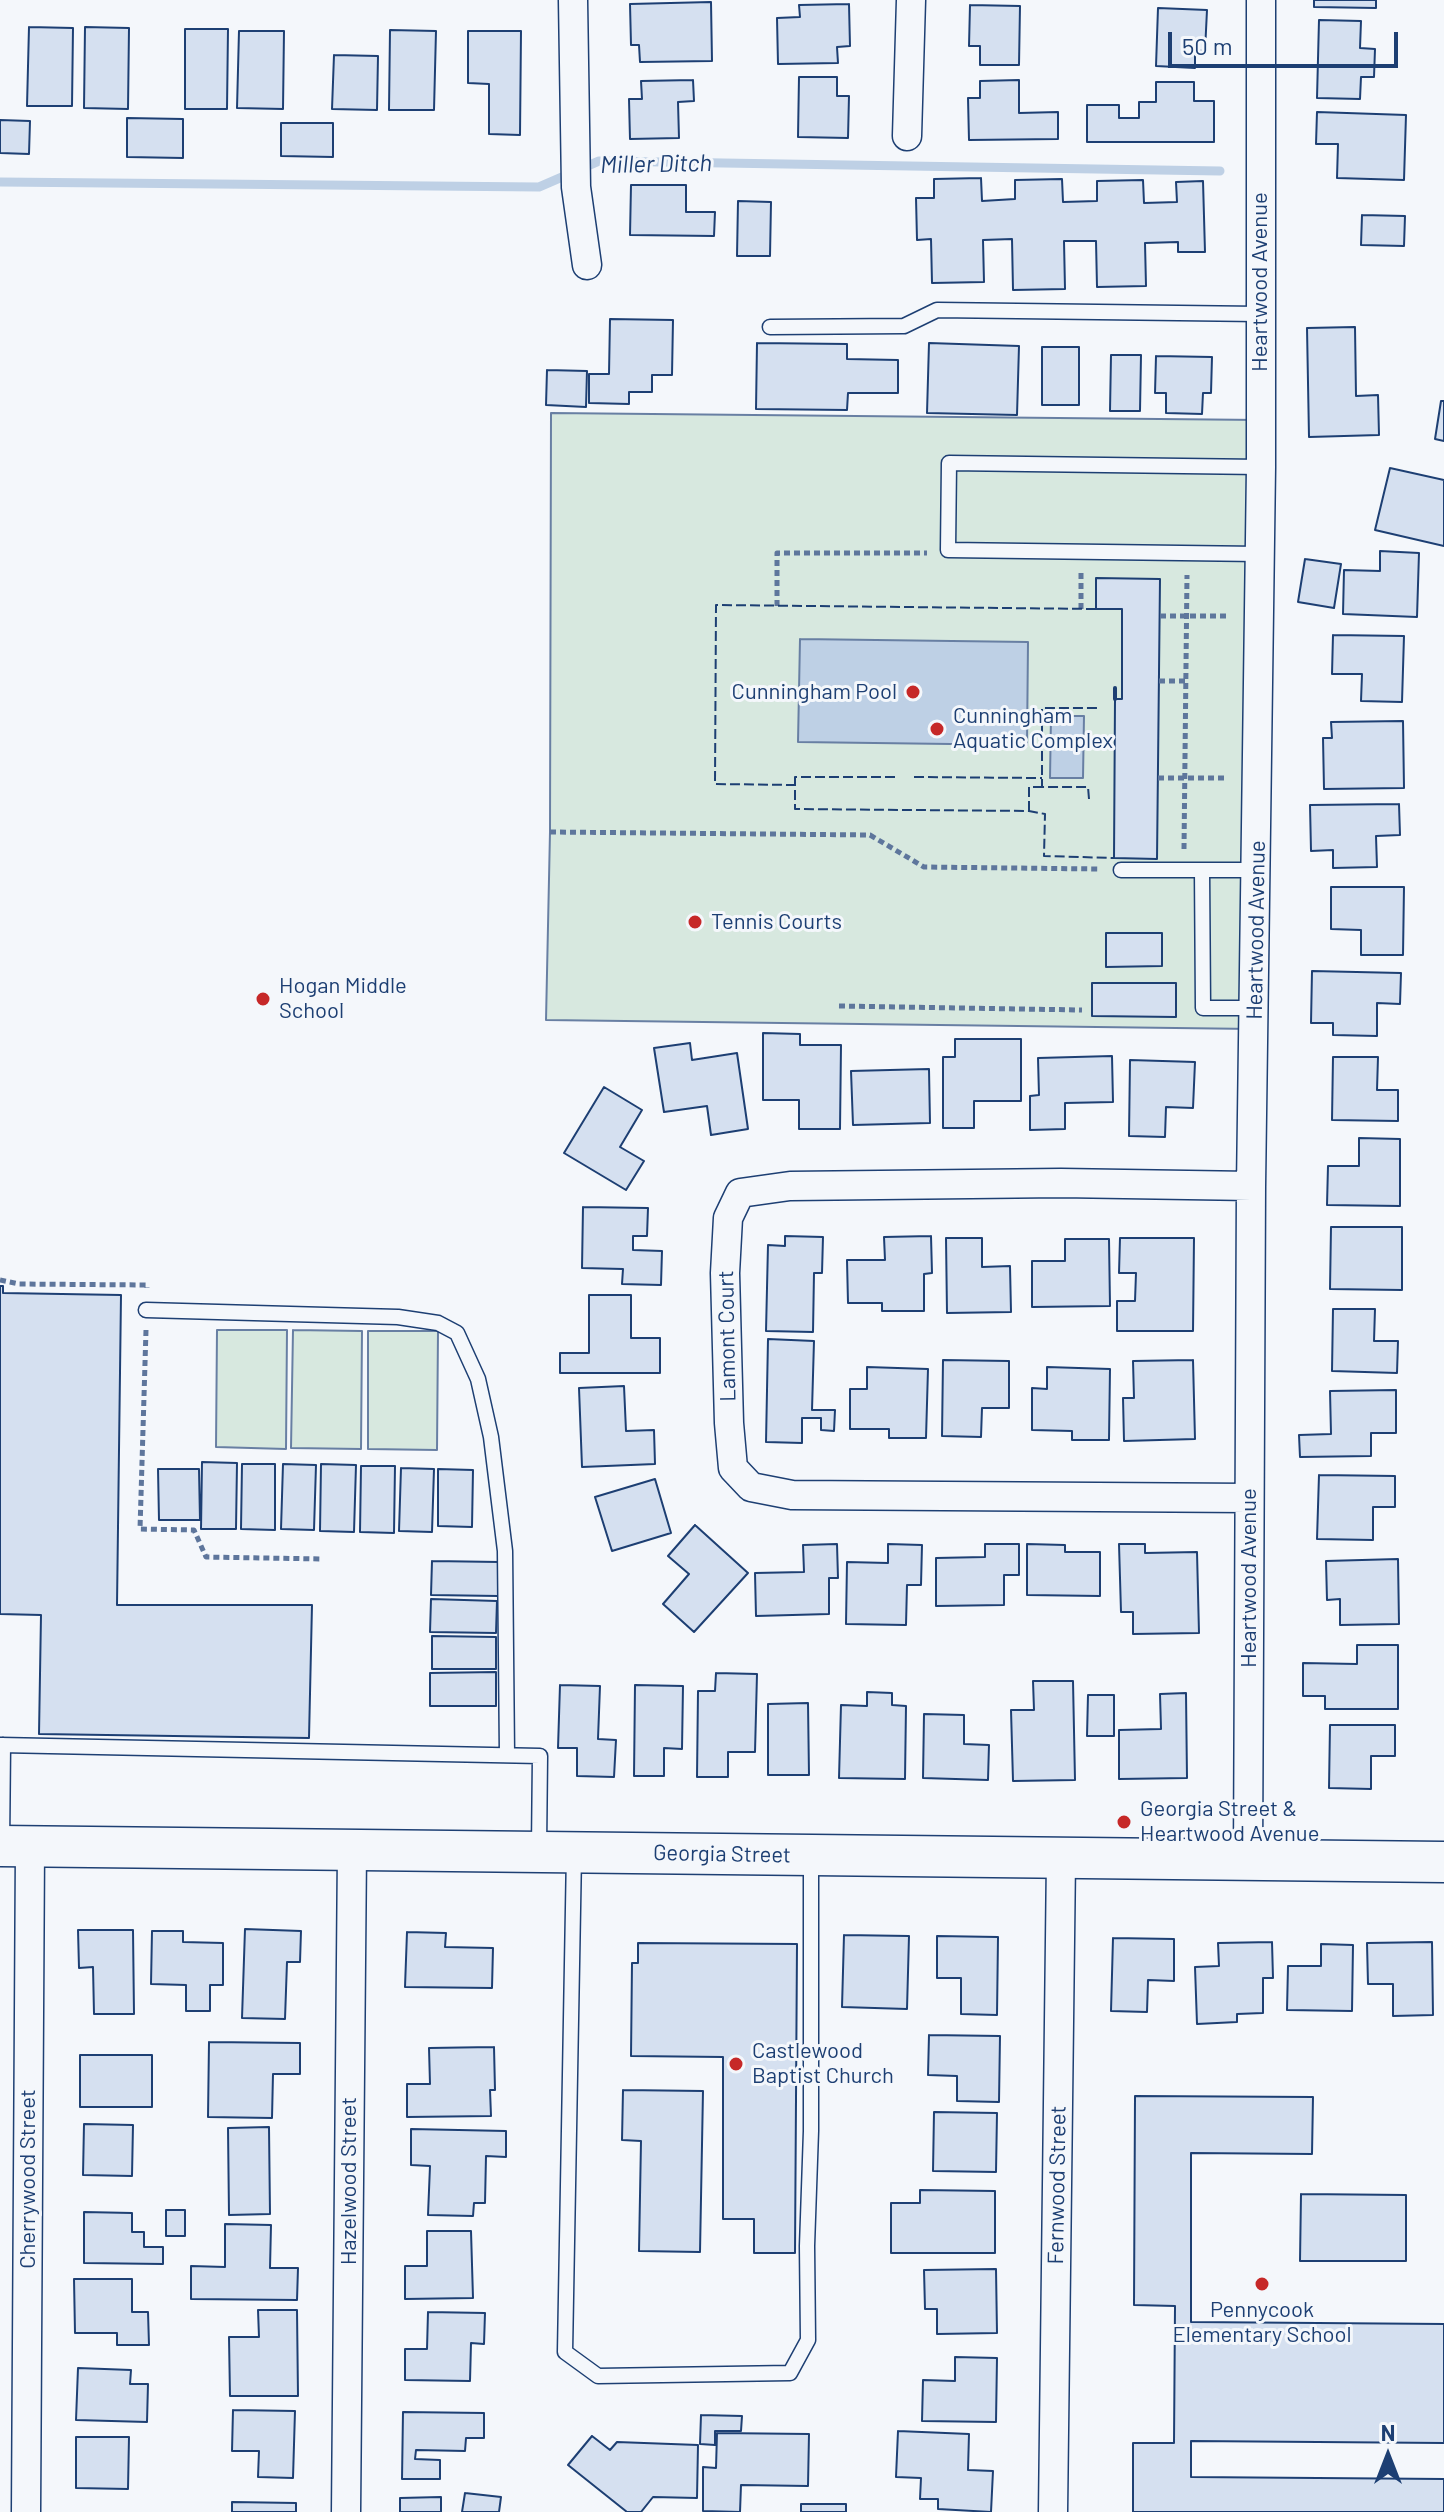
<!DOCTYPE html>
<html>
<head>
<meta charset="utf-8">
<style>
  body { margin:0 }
  #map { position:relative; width:1444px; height:2512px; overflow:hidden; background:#f4f7fb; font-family:Barlow,sans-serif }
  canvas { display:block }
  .north { position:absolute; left:1348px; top:2416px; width:80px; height:80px; -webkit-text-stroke:6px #f4f7fb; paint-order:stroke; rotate:0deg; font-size:22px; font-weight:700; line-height:32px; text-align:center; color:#1d3f73 }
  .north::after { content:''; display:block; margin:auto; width:28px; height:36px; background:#1d3f73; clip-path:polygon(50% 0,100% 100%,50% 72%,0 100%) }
  .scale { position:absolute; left:1168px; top:32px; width:230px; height:36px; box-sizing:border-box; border:4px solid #1d3f73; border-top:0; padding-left:10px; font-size:24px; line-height:28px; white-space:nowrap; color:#1d3f73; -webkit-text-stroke:6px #f4f7fb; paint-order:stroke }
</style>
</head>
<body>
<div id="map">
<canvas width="1444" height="2512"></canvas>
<div class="north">N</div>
<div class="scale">50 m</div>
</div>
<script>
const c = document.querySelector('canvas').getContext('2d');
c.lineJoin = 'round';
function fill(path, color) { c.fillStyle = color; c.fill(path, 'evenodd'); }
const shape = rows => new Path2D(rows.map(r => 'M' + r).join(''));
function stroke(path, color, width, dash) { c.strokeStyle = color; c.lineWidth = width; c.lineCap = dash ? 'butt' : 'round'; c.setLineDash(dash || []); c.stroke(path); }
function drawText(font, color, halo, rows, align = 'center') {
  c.font = font + ' Barlow,sans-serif'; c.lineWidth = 6; c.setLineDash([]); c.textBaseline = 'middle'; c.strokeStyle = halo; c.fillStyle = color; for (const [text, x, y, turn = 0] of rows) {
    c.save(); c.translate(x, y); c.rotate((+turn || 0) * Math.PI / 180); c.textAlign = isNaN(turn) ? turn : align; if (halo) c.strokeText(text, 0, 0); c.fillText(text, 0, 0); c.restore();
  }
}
const green = shape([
  [551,413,1261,420,1254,1029,546,1020,550,832,551,413],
  [217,1330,287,1330,286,1449,216,1447,217,1330],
  [293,1330,362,1331,361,1449,291,1448,293,1330],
  [368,1331,438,1331,437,1450,368,1449,368,1331]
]);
const water = shape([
  [800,639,1028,642,1027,745,798,742,800,639],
  [1051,716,1084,716,1083,778,1050,778,1051,716]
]);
const stream = shape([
  [0,182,539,187,599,161,1220,171]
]);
const building = shape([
  [1314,0,1376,0,1376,8,1314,7,1314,0],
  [711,2,712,61,640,62,639,45,631,45,630,4,711,2],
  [849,4,850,46,837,47,838,63,778,64,777,18,800,17,799,5,849,4],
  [970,5,1020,6,1019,65,980,65,980,46,969,46,970,5],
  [1158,8,1207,10,1205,51,1195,50,1195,68,1156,66,1158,8],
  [1319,20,1361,21,1360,48,1375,49,1374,77,1361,77,1360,99,1317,98,1319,20],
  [29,27,73,28,72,106,27,106,29,27],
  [85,27,129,28,128,109,84,108,85,27],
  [185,29,228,29,227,109,185,109,185,29],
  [390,30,436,31,434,110,389,110,390,30],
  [239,31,284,31,283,109,237,108,239,31],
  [468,31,521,31,520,135,489,134,489,84,468,83,468,31],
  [334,55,378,56,377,110,332,109,334,55],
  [799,77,837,77,837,96,849,96,848,138,798,137,799,77],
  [693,80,694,101,678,102,679,138,630,139,629,99,642,99,641,81,693,80],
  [1019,80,1019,113,1058,112,1058,139,969,140,968,98,980,98,980,81,1019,80],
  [1156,82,1194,82,1194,101,1214,101,1214,142,1087,142,1087,105,1119,105,1119,118,1139,118,1139,102,1156,102,1156,82],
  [1317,112,1406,115,1404,180,1337,178,1338,144,1316,144,1317,112],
  [127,118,183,119,183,158,127,157,127,118],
  [0,120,30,121,29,154,0,153,0,120],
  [281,123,333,123,333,157,281,156,281,123],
  [981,178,982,201,1015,199,1015,180,1062,179,1063,202,1097,201,1097,181,1143,180,1144,203,1177,202,1176,182,1203,181,1205,252,1178,252,1178,242,1145,243,1146,286,1097,287,1096,241,1064,241,1065,289,1013,290,1012,239,983,240,984,282,932,283,931,239,917,240,916,198,934,198,934,179,981,178],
  [631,185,686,185,686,212,715,212,714,236,630,235,631,185],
  [738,201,771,202,770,256,737,256,738,201],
  [1362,215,1405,216,1404,246,1361,245,1362,215],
  [610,319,673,320,672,375,652,375,652,392,629,392,629,404,589,403,589,374,609,374,610,319],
  [1355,327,1356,396,1378,395,1379,435,1309,437,1307,328,1355,327],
  [757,343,847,344,847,359,898,360,898,393,848,393,847,410,756,409,757,343],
  [929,343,1019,346,1017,415,927,413,929,343],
  [1042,347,1079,347,1079,405,1042,405,1042,347],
  [1111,355,1141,355,1140,411,1110,411,1111,355],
  [1156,356,1212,357,1211,393,1203,393,1202,414,1166,413,1166,393,1155,393,1156,356],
  [547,370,587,371,586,407,546,405,547,370],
  [1441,401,1444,401,1444,441,1435,439,1441,401],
  [1390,468,1444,480,1444,546,1375,530,1390,468],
  [1380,551,1419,553,1417,617,1343,614,1344,570,1380,571,1380,551],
  [1305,559,1341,564,1334,608,1298,602,1305,559],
  [1096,578,1160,579,1157,859,1114,858,1115,699,1122,699,1122,609,1096,609,1096,578],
  [1333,635,1404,636,1402,702,1361,701,1362,674,1332,674,1333,635],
  [1403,721,1404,788,1324,789,1323,738,1332,738,1331,722,1403,721],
  [1399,804,1400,835,1376,836,1377,867,1333,868,1333,850,1311,851,1310,805,1399,804],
  [1331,887,1404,887,1403,955,1361,955,1361,930,1331,929,1331,887],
  [1106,933,1162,933,1162,966,1106,967,1106,933],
  [1312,971,1401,973,1400,1004,1377,1003,1377,1036,1333,1035,1333,1023,1311,1023,1312,971],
  [1092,983,1176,983,1176,1017,1092,1016,1092,983],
  [763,1033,800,1034,800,1045,841,1045,840,1129,799,1129,799,1100,763,1100,763,1033],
  [955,1039,1021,1039,1021,1101,974,1101,974,1128,943,1128,943,1057,955,1057,955,1039],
  [690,1043,692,1060,737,1053,748,1129,711,1135,707,1106,664,1112,654,1048,690,1043],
  [1112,1056,1113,1102,1065,1103,1065,1129,1030,1130,1030,1096,1039,1095,1038,1058,1112,1056],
  [1333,1057,1378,1057,1377,1090,1398,1090,1398,1121,1332,1120,1333,1057],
  [1130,1060,1195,1062,1193,1108,1166,1107,1165,1137,1129,1136,1130,1060],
  [929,1069,930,1123,853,1125,851,1071,929,1069],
  [604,1087,642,1110,620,1147,644,1161,626,1190,564,1153,604,1087],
  [1359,1138,1400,1139,1400,1206,1327,1205,1328,1166,1359,1166,1359,1138],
  [583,1207,648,1208,647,1236,633,1236,633,1250,662,1251,661,1285,622,1284,623,1269,582,1268,583,1207],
  [1331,1227,1402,1227,1402,1290,1330,1289,1331,1227],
  [785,1236,823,1237,822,1273,814,1273,813,1332,766,1331,768,1245,785,1246,785,1236],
  [931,1236,932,1273,924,1274,924,1311,882,1311,882,1303,848,1303,847,1260,885,1260,884,1237,931,1236],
  [946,1238,982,1238,982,1267,1010,1266,1011,1312,947,1313,946,1238],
  [1120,1238,1194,1238,1193,1331,1117,1331,1117,1301,1135,1301,1136,1273,1119,1273,1120,1238],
  [1065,1239,1109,1239,1110,1306,1032,1307,1032,1261,1065,1261,1065,1239],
  [0,1286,3,1286,3,1293,121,1295,117,1605,312,1605,309,1738,39,1734,41,1615,0,1614,0,1286],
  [589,1295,631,1295,631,1338,660,1338,660,1373,560,1373,560,1353,589,1353,589,1295],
  [1333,1309,1375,1309,1374,1341,1398,1341,1397,1373,1332,1371,1333,1309],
  [768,1339,814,1341,812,1410,835,1410,834,1431,821,1430,821,1418,802,1418,802,1443,766,1442,768,1339],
  [943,1360,1009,1361,1009,1408,982,1408,981,1437,942,1436,943,1360],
  [1193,1360,1195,1439,1124,1441,1123,1398,1134,1398,1133,1361,1193,1360],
  [867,1367,928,1369,926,1438,889,1438,889,1429,850,1429,850,1389,867,1389,867,1367],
  [1047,1367,1110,1369,1109,1440,1072,1440,1072,1431,1032,1430,1032,1388,1047,1389,1047,1367],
  [624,1386,626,1431,654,1430,655,1464,582,1467,579,1388,624,1386],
  [1396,1390,1396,1433,1371,1433,1371,1456,1300,1457,1299,1435,1331,1434,1330,1391,1396,1390],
  [202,1462,237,1463,236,1529,201,1529,202,1462],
  [242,1464,275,1464,275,1530,241,1529,242,1464],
  [283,1464,316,1465,314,1530,281,1529,283,1464],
  [321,1464,356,1465,354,1532,320,1531,321,1464],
  [361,1466,395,1466,394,1533,360,1532,361,1466],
  [401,1468,434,1469,432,1532,399,1531,401,1468],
  [158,1469,199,1469,200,1520,159,1520,158,1469],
  [438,1469,473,1470,472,1527,438,1526,438,1469],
  [1319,1475,1395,1476,1395,1507,1373,1507,1373,1540,1317,1539,1319,1475],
  [655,1479,671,1533,612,1551,595,1497,655,1479],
  [695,1525,748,1573,694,1632,663,1604,689,1574,668,1556,695,1525],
  [837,1544,838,1578,829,1578,829,1614,756,1616,755,1573,804,1572,803,1545,837,1544],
  [888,1544,922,1545,921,1585,907,1585,906,1625,846,1624,847,1562,888,1563,888,1544],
  [985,1544,1019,1544,1019,1575,1004,1575,1004,1605,936,1606,936,1558,985,1557,985,1544],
  [1027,1544,1065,1545,1065,1552,1100,1552,1100,1596,1027,1595,1027,1544],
  [1119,1544,1145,1544,1145,1553,1197,1552,1199,1633,1133,1634,1133,1612,1121,1612,1119,1544],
  [1398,1559,1399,1624,1340,1625,1340,1599,1327,1600,1326,1561,1398,1559],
  [432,1561,499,1562,498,1596,431,1595,432,1561],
  [431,1599,497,1601,496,1633,430,1632,431,1599],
  [432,1636,496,1637,496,1669,432,1669,432,1636],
  [1357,1645,1398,1645,1398,1709,1325,1709,1325,1696,1303,1696,1303,1663,1357,1664,1357,1645],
  [496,1672,496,1706,430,1706,430,1673,496,1672],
  [716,1673,757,1674,755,1752,728,1752,728,1777,697,1777,698,1691,715,1691,716,1673],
  [1033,1681,1073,1681,1075,1780,1013,1781,1011,1710,1034,1710,1033,1681],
  [560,1685,600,1686,598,1739,616,1740,614,1777,577,1776,577,1748,558,1748,560,1685],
  [635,1685,683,1686,682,1749,664,1748,664,1776,634,1776,635,1685],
  [867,1692,892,1693,892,1705,906,1706,905,1779,839,1778,841,1705,867,1706,867,1692],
  [1186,1693,1187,1778,1119,1779,1119,1730,1161,1729,1160,1694,1186,1693],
  [1088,1695,1114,1695,1114,1736,1087,1736,1088,1695],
  [808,1703,809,1775,768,1775,768,1704,808,1703],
  [924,1714,964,1715,964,1744,989,1745,988,1780,923,1778,924,1714],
  [1330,1725,1395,1725,1395,1756,1371,1756,1371,1789,1329,1788,1330,1725],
  [245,1929,301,1931,300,1962,287,1962,285,2019,242,2018,245,1929],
  [78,1930,133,1930,134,2014,94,2014,93,1967,79,1968,78,1930],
  [152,1931,183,1931,183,1942,223,1943,223,1985,210,1985,210,2011,186,2011,186,1985,151,1984,152,1931],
  [407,1932,446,1933,445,1947,493,1948,492,1988,405,1987,407,1932],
  [844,1935,909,1936,907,2009,842,2007,844,1935],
  [937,1936,998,1937,997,2015,961,2014,961,1978,937,1978,937,1936],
  [1113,1938,1174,1939,1174,1981,1148,1980,1147,2012,1111,2011,1113,1938],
  [1272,1942,1273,1978,1263,1978,1263,2013,1237,2014,1237,2022,1197,2024,1195,1967,1219,1966,1218,1943,1272,1942],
  [1432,1942,1433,2015,1393,2016,1393,1984,1368,1984,1367,1943,1432,1942],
  [638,1943,797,1944,795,2253,754,2253,754,2219,723,2219,723,2057,631,2056,632,1963,638,1963,638,1943],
  [1321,1944,1353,1945,1352,2011,1287,2010,1288,1966,1321,1966,1321,1944],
  [929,2035,1000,2036,999,2102,957,2101,957,2076,928,2075,929,2035],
  [209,2042,300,2043,300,2074,273,2074,272,2118,208,2117,209,2042],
  [494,2047,495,2090,490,2090,491,2116,407,2117,407,2084,430,2084,429,2048,494,2047],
  [80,2055,152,2055,152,2107,80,2107,80,2055],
  [623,2090,703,2091,700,2252,639,2251,641,2141,622,2140,623,2090],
  [1135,2096,1313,2097,1312,2154,1191,2153,1191,2322,1444,2324,1444,2443,1191,2441,1191,2477,1444,2479,1444,2512,1133,2512,1133,2443,1174,2443,1175,2306,1134,2305,1135,2096],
  [934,2112,997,2113,996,2172,933,2171,934,2112],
  [84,2124,133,2125,132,2176,83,2175,84,2124],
  [269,2127,270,2214,229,2215,228,2128,269,2127],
  [411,2129,506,2131,506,2157,486,2156,485,2203,474,2203,473,2216,428,2215,430,2166,411,2165,411,2129],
  [920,2190,995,2191,995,2253,891,2253,891,2203,920,2203,920,2190],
  [1301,2194,1406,2195,1406,2261,1300,2261,1301,2194],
  [166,2210,185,2210,185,2236,166,2236,166,2210],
  [84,2212,132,2213,132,2232,144,2232,144,2247,163,2247,163,2264,84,2263,84,2212],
  [225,2224,271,2225,270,2268,298,2268,297,2300,191,2299,191,2266,225,2267,225,2224],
  [427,2231,471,2231,473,2298,405,2299,405,2266,427,2266,427,2231],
  [996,2269,997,2333,937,2334,937,2309,925,2309,924,2270,996,2269],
  [74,2279,132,2279,132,2312,148,2312,149,2345,117,2345,117,2333,75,2333,74,2279],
  [258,2310,297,2310,298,2396,230,2396,229,2337,259,2337,258,2310],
  [428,2312,485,2313,484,2344,471,2343,470,2381,405,2380,405,2349,427,2349,428,2312],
  [955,2357,997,2358,996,2422,922,2421,923,2380,955,2381,955,2357],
  [78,2368,131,2370,130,2384,148,2384,147,2422,76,2420,78,2368],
  [233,2410,295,2411,293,2478,258,2477,259,2451,232,2451,233,2410],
  [403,2412,484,2413,484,2438,466,2438,465,2451,416,2450,415,2459,440,2460,440,2479,402,2479,403,2412],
  [701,2415,742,2416,741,2431,715,2431,715,2445,700,2444,701,2415],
  [898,2431,969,2434,968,2470,993,2471,991,2512,938,2509,938,2499,920,2499,921,2478,896,2477,898,2431],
  [717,2433,809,2434,808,2486,741,2485,740,2512,703,2511,703,2467,716,2468,717,2433],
  [592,2436,610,2450,617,2442,698,2445,697,2498,653,2497,641,2512,627,2512,568,2465,592,2436],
  [76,2437,129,2437,128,2489,76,2488,76,2437],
  [465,2493,501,2497,499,2512,462,2512,465,2493],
  [441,2497,441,2512,400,2512,400,2498,441,2497],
  [232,2502,296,2503,296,2512,232,2512,232,2502],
  [801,2504,846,2504,846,2512,801,2512,801,2504]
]);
const path = shape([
  [1081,573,1081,609],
  [777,606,777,553,927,553],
  [1160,616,1230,616],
  [1159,681,1186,681],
  [1158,778,1228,778],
  [550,832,870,835,924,867,1100,869],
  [1184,849,1187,575],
  [839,1006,1082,1010],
  [0,1280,19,1284,147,1285,147,1288],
  [146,1330,140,1529,194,1530,206,1557,323,1559]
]);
const service = shape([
  [770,327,904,326,937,310,1259,314],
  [1259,554,948,550,949,463,1261,467],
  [1121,870,1257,870],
  [1202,870,1203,1008,1255,1008],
  [146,1310,398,1317,438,1323,457,1333,478,1379,491,1437,505,1551,507,1755],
  [0,1745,540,1756,539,1848],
  [2,1846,3,1745],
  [574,1853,565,2352,598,2376,790,2373,808,2340,807,2246,811,2131,811,1859]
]);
const minor = shape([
  [573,0,576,187,587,265],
  [907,136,911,0],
  [1249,1498,792,1495,751,1487,733,1468,729,1423,725,1273,728,1218,740,1193,790,1186,1061,1183,1251,1186],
  [1248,1860,1251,1186,1261,467,1261,0],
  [26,2512,30,1847],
  [346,2512,352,1850],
  [1053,2512,1061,1858]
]);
const secondary = shape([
  [0,1846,1444,1862]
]);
const fence = shape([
  [1096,609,716,605,715,784,795,785,795,809,1029,811,1045,814,1044,856,1114,858],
  [914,777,1042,778],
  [795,785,795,777,898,777],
  [1089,799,1088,787,1042,787,1042,708,1098,708],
  [1029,811,1029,787,1042,787]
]);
const wall = shape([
  [1115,699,1115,688]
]);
const markers = [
  [913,692,8,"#c62828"],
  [937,729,8,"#c62828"],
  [695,922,8,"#c62828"],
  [263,999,8,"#c62828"],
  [1124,1822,8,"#c62828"],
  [736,2064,8,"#c62828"],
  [1262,2284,8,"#c62828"]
];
const streetNames = [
  ["Heartwood Avenue",1260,282,-90],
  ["Heartwood Avenue",1256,930,-89],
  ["Lamont Court",727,1336,-91],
  ["Heartwood Avenue",1249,1578,-90],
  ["Georgia Street",722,1854,1],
  ["Cherrywood Street",28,2179,-90],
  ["Hazelwood Street",349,2181,-90],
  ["Fernwood Street",1057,2185,-89]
];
const poiNames = [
  ["Cunningham Pool",897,692,"right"],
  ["Cunningham",953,716],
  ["Aquatic Complex",953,741],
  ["Tennis Courts",711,922],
  ["Hogan Middle",279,986],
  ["School",279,1011],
  ["Georgia Street &",1140,1809],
  ["Heartwood Avenue",1140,1834],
  ["Castlewood",752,2051],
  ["Baptist Church",752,2076],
  ["Pennycook",1262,2310,"center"],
  ["Elementary School",1262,2335,"center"]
];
const waterNames = [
  ["Miller Ditch",656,164,-1]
];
fill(green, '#d7e8df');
stroke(green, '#687fa3', 2);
fill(water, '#bed0e5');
stroke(water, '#687fa3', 2);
stroke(stream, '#bed0e5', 9);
fill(building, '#d5e0f0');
stroke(building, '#1d3f73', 2);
stroke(service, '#1d3f73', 17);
stroke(minor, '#1d3f73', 31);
stroke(secondary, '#1d3f73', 43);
stroke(path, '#5e769c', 5, [6, 4]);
stroke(service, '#f4f7fb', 14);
stroke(minor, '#f4f7fb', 28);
stroke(secondary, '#f4f7fb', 40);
stroke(fence, '#1d3f73', 2, [10, 4]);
stroke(wall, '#1d3f73', 4);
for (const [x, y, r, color] of markers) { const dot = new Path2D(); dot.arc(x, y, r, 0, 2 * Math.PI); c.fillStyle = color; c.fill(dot); stroke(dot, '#f4f7fb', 3); }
drawText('22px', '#1d3f73', '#f4f7fb', streetNames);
drawText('22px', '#1d3f73', '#f4f7fb', poiNames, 'left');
drawText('italic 24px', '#1d3f73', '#f4f7fb', waterNames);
</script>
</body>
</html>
